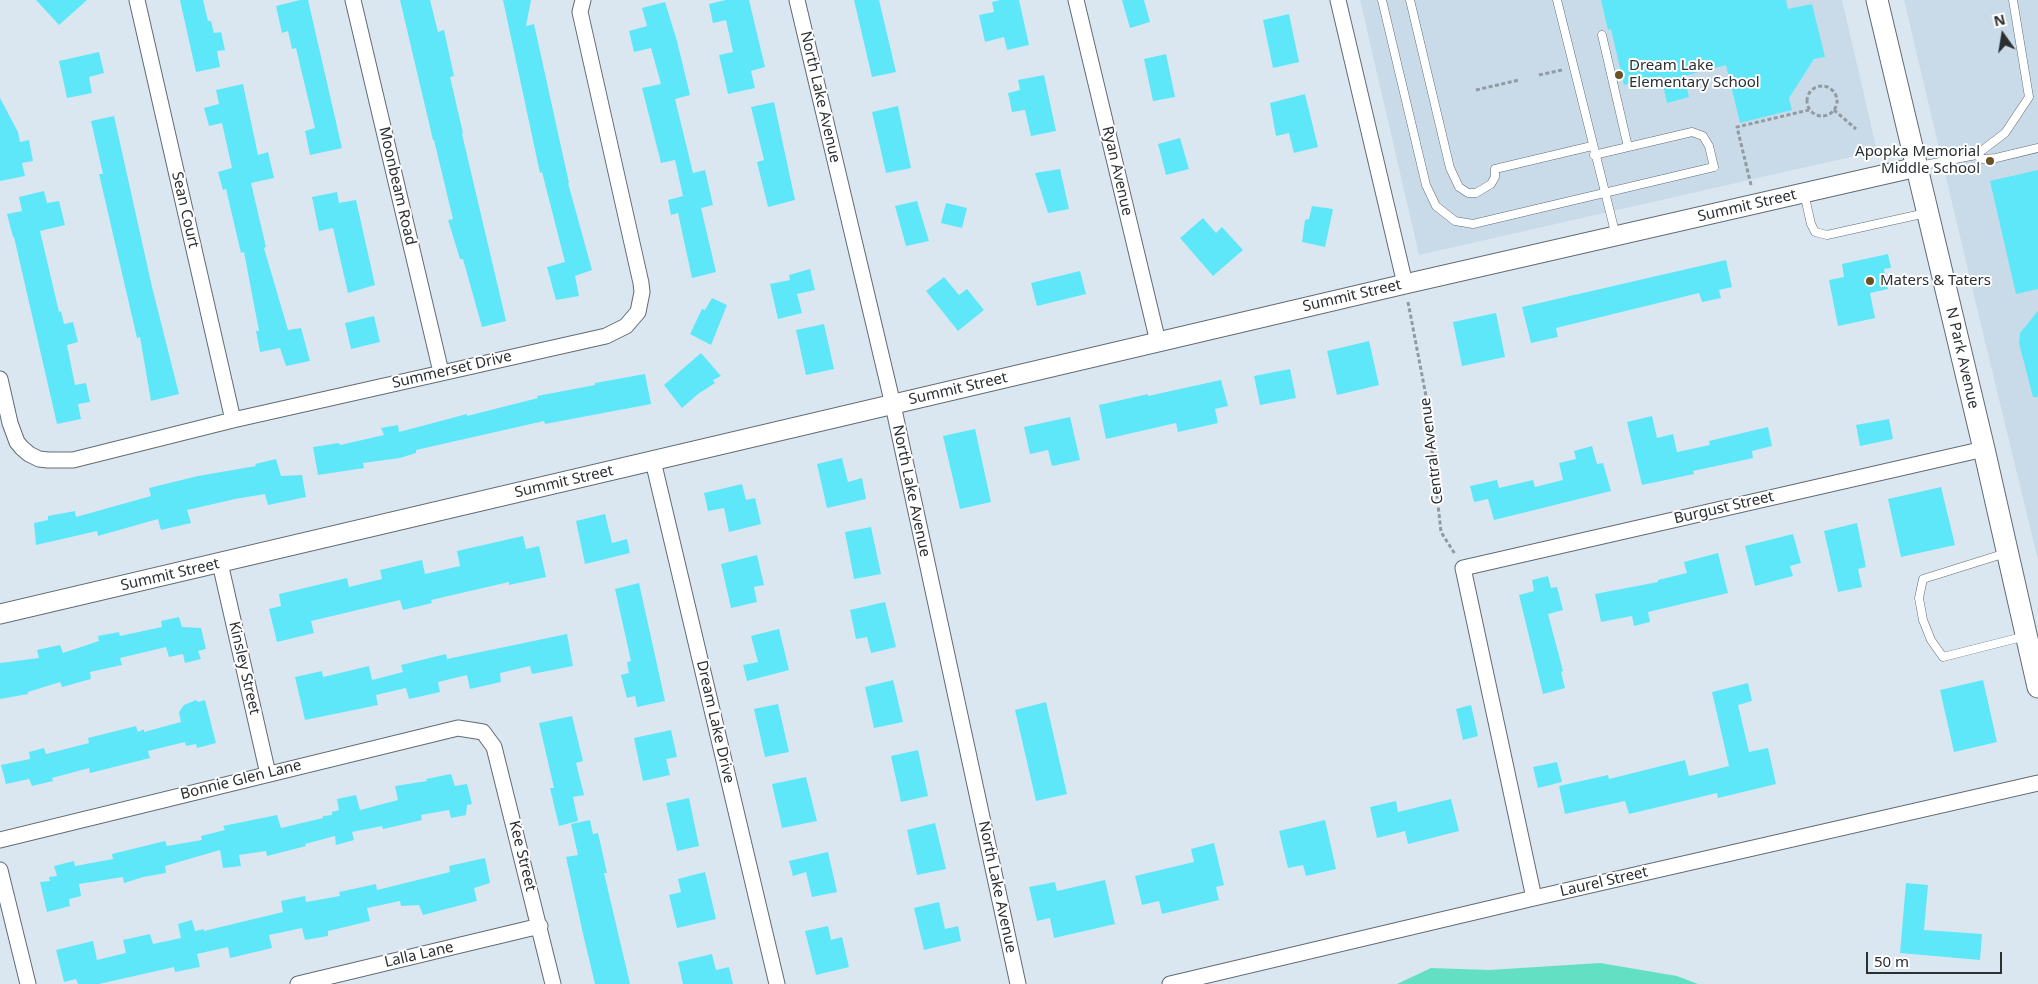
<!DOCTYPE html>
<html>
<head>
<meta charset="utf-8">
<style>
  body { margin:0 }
  #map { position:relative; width:2038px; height:984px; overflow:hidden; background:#dbe7f0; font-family:"Noto Sans",sans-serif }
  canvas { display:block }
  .north { position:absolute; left:1978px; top:10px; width:50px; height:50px; -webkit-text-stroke:4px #fff; paint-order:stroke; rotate:347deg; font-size:14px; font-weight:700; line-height:20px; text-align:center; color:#2a2f32 }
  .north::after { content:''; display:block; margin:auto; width:18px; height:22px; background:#2a2f32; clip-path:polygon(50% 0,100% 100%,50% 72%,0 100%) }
  .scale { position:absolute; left:1866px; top:952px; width:136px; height:22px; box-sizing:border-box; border:2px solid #2a2f32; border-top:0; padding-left:6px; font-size:15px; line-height:18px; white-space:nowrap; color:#2a2f32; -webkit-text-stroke:4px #fff; paint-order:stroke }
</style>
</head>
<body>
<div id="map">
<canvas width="2038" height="984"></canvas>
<div class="north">N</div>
<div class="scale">50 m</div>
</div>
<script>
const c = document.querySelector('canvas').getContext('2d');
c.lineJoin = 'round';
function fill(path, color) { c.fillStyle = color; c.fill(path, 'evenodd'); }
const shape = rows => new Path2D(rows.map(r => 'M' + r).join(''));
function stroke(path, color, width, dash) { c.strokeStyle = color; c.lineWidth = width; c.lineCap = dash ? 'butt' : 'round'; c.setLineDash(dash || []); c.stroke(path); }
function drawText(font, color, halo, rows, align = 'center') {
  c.font = font + ' "Noto Sans",sans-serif'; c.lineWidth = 4; c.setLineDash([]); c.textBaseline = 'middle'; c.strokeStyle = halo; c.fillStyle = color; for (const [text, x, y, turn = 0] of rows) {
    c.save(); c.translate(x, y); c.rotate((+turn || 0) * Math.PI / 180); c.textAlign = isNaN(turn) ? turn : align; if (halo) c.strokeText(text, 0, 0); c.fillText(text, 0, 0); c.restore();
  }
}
const built = shape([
  [1360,0,1842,0,1877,151,1419,255],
  [1904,0,2038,0,2038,560,1980,321]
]);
const water = shape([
  [1600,963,1677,976,1698,984,1397,984,1431,968,1489,970]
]);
const building = shape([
  [36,0,87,0,59,25],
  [180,0,203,0,208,21,211,21,214,33,221,32,225,50,217,51,220,67,196,72],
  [300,0,308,0,342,148,310,155,305,131,315,128,296,48,292,49,288,31,282,33,276,6],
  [400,0,430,0,438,32,444,30,454,76,450,77,463,133,462,134,506,321,482,327,463,259,460,259,448,220,453,219,434,140,433,140],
  [503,0,531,0,526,26,534,24,569,183,568,183,592,270,575,276,579,296,556,300,547,267,565,262,542,172,540,173],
  [726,0,749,0,765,67,751,71,755,88,728,94,719,55,733,52,726,20,713,23,709,4],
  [854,0,879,0,896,72,872,77],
  [1000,0,1019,0,1029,45,1007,50,1004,37,985,42,979,15,994,12,992,2],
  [1122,0,1144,0,1150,22,1130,28],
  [1601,0,1786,0,1788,9,1812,4,1825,57,1814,59,1789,98,1792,110,1740,123,1726,65,1684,76,1689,97,1667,103,1661,76,1624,85,1611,29,1608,30],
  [665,2,677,41,690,95,675,99,693,173,705,170,713,205,701,208,716,272,692,278,678,213,671,215,668,200,683,196,675,160,661,163,642,88,661,84,651,48,634,52,629,31,647,26,642,8],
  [1289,14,1299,62,1273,68,1263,20],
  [99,52,104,73,89,77,92,93,67,98,59,61],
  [1166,54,1175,97,1153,101,1144,59],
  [1044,75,1056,131,1031,136,1025,110,1012,112,1008,93,1020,90,1018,80],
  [243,84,258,155,268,152,274,178,251,183,266,247,264,248,288,330,301,328,310,361,286,366,280,348,260,352,256,331,259,331,244,252,241,253,226,189,223,190,218,172,232,168,222,123,209,126,204,108,219,104,216,90],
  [1305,94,1318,147,1294,153,1289,133,1276,136,1270,103],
  [0,98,18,132,20,142,29,140,33,161,22,163,25,176,0,181],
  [774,102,795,200,768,207,757,162,764,160,751,107],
  [898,106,911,168,886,173,872,112],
  [114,116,152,287,179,394,151,401,140,337,137,338,99,174,103,174,91,121],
  [1180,138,1189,169,1166,175,1158,144],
  [1060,169,1069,209,1048,213,1035,173],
  [2038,170,2038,289,2016,294,1990,181],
  [44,191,47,203,59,201,65,225,40,231,59,312,61,311,64,324,73,322,78,342,67,345,75,385,86,383,90,402,78,404,81,419,57,424,14,237,13,237,7,214,22,211,19,197],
  [337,192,339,203,356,200,375,285,348,293,333,228,319,231,312,197],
  [917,201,929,241,906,246,895,206],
  [946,203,967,208,962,228,941,223],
  [1312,206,1333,209,1325,247,1302,242,1305,220,1309,219],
  [1203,218,1216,233,1222,227,1243,250,1213,276,1180,238],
  [1888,254,1891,268,1884,269,1888,289,1870,293,1875,318,1838,326,1829,280,1844,277,1842,264],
  [1726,260,1732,287,1719,290,1721,298,1702,302,1699,293,1556,328,1558,337,1531,343,1522,307],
  [810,269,815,290,797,294,802,313,778,319,770,284,790,280,789,275],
  [1080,271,1086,294,1037,306,1031,283],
  [944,277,959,295,967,289,984,310,958,331,926,291],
  [712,298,727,305,711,345,690,334,702,309,705,310],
  [2038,311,2038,397,2033,397,2019,343,2020,333],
  [1496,313,1505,357,1462,366,1453,322],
  [374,316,380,342,351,349,345,323],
  [824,324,834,369,806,375,796,330],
  [1369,341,1379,385,1337,395,1327,351],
  [701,353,721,376,713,380,715,383,698,394,682,408,664,385],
  [1290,369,1296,398,1260,405,1254,376],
  [645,374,651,404,545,424,544,421,416,450,416,453,400,458,363,463,364,468,318,475,313,447,339,443,340,445,384,435,381,428,398,425,399,432,467,414,467,416,538,398,537,396,595,385,595,383],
  [1221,380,1228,406,1215,409,1218,423,1178,432,1176,423,1106,439,1099,405,1148,394,1148,396],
  [1652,416,1657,438,1673,434,1677,452,1710,445,1709,441,1768,427,1772,446,1752,451,1753,458,1693,471,1694,474,1642,485,1627,422],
  [1070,417,1080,460,1052,466,1048,450,1030,454,1024,427],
  [1889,419,1893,439,1860,446,1856,425],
  [975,429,991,502,960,509,943,436],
  [1592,446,1597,464,1603,463,1611,491,1494,520,1488,499,1474,502,1470,486,1497,480,1499,488,1533,480,1535,487,1563,480,1559,463,1576,459,1574,451],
  [842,458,848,482,862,478,866,499,827,508,817,464],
  [276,459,281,476,302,475,306,497,268,505,265,494,235,499,187,510,191,523,161,530,158,519,98,536,97,531,36,545,34,523,48,520,48,516,75,511,76,517,151,496,149,488,198,476,256,466,255,464],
  [742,484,746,500,755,498,761,524,729,532,724,508,708,511,704,493],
  [1941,487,1955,545,1901,557,1888,499],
  [605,514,612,543,627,539,630,553,585,564,576,521],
  [1857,523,1866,567,1858,569,1862,587,1838,592,1824,531],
  [871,527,881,574,854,579,845,532],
  [1793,534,1801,563,1790,566,1793,576,1755,586,1745,546],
  [523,536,526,549,539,546,546,577,509,585,509,582,431,600,432,603,403,610,400,600,311,621,314,633,277,642,269,609,281,606,279,594,347,578,349,587,382,579,380,570,422,560,425,574,460,566,457,551],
  [1718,553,1728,593,1648,612,1650,622,1634,626,1632,616,1601,622,1595,594,1658,582,1658,580,1687,573,1684,562],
  [757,555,764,585,754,587,757,602,731,608,721,564],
  [1548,576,1551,588,1557,587,1563,610,1548,614,1563,671,1561,672,1565,688,1543,694,1519,595,1534,591,1532,580],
  [639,583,665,701,637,707,635,696,627,698,621,675,629,673,627,662,631,661,615,589],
  [885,602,896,647,871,653,867,637,856,639,850,610],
  [179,617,182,627,201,628,206,649,198,651,201,659,185,663,183,654,169,657,166,647,120,658,122,665,90,672,91,679,62,687,60,682,28,692,28,694,0,699,0,663,39,658,37,650,60,645,63,653,99,641,98,636,119,632,120,636,162,627,161,621],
  [779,629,789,670,747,681,743,665,758,662,751,636],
  [567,634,573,666,532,674,530,666,500,673,501,682,470,689,467,675,438,682,440,692,409,699,406,688,376,695,378,705,305,720,295,677,322,671,323,677,369,666,372,680,403,672,401,665,446,654,447,659],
  [893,680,903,722,874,728,865,687],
  [1983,680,1997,742,1954,752,1940,690],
  [1748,683,1752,701,1738,705,1749,752,1768,748,1776,784,1718,798,1717,793,1629,814,1625,801,1565,814,1559,786,1608,775,1609,779,1685,760,1689,776,1729,766,1712,692],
  [196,700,198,702,205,700,216,743,197,748,196,744,186,746,185,742,148,751,150,758,90,773,89,768,52,778,53,781,32,786,29,779,6,784,1,765,30,759,29,752,44,748,46,754,89,743,88,738,136,726,138,732,144,729,144,732,181,722,179,712,184,705],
  [1046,702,1067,794,1036,801,1015,710],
  [778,704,789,752,765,757,754,709],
  [1471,705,1478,736,1463,740,1456,709],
  [572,716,583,761,576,763,584,795,573,797,578,821,559,826,550,788,554,788,539,723],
  [671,730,677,757,666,759,670,775,643,781,634,738],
  [918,750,928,796,901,802,891,756],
  [1557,762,1562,782,1538,788,1533,767],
  [451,774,455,786,467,784,472,804,467,805,466,815,451,818,449,810,421,815,422,820,383,829,382,826,352,832,354,840,336,845,335,836,305,844,306,846,267,856,266,851,239,855,241,866,223,868,220,850,165,866,166,873,143,877,124,883,123,877,79,884,81,896,69,899,70,906,47,912,40,882,50,881,49,877,57,876,54,866,74,861,75,866,113,859,112,854,165,841,167,846,202,840,201,836,225,830,223,826,277,815,281,828,323,818,323,816,332,815,332,812,339,810,337,799,356,795,360,810,398,800,395,786,427,781,426,779],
  [806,777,817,821,782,828,772,784],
  [689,798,699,846,677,851,666,803],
  [1451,799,1459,831,1408,844,1405,831,1377,838,1370,807,1396,801,1398,812],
  [590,820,593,834,598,833,607,873,604,873,630,984,595,984,584,938,566,857,578,855,571,824],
  [1325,820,1336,869,1306,876,1303,865,1288,868,1279,831],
  [935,823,946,869,917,875,907,830],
  [1214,843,1224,885,1216,887,1219,900,1162,914,1159,901,1142,905,1135,876,1194,862,1191,849],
  [828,852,837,892,812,897,806,872,793,876,789,861],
  [485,858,490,883,474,888,477,901,423,915,419,905,401,906,400,901,367,908,370,921,328,931,328,936,305,940,302,928,269,935,272,948,230,958,228,947,197,954,200,967,175,972,174,967,99,984,78,984,76,979,64,982,56,950,93,941,97,960,126,953,123,940,150,934,153,944,181,938,178,924,192,920,195,931,204,929,204,931,283,912,281,901,305,896,306,902,340,896,339,892,376,884,377,890,450,872,449,866],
  [705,872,716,919,677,928,669,895,681,892,678,879],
  [1105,880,1115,924,1054,938,1050,918,1037,921,1029,887,1055,882,1057,891],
  [1906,883,1928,885,1924,930,1982,934,1980,960,1900,953],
  [939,902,945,929,958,926,961,941,924,950,914,908],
  [828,926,831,940,842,937,849,967,816,975,805,931],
  [712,954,716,970,729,967,733,984,683,984,678,962]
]);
const path = shape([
  [1539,75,1562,70],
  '1807 101a15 15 0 1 1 30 0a15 15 0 1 1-30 0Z',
  [1476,90,1519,80],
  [1834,110,1856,129],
  [1751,185,1737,127,1809,110],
  [1408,302,1426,396,1441,532,1455,554]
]);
const service = shape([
  [1382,0,1426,185,1436,206,1455,221,1473,224,1714,167,1709,146,1703,136,1692,132,1594,155],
  [1410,0,1450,168,1459,187,1468,193,1476,193,1491,184,1495,177,1495,169,1592,146],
  [1557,0,1616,236],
  [1602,35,1628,147],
  [1976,155,1983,159,1996,158,2038,148],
  [1919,166,1976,155,2005,133,2029,97,2013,0],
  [1804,193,1811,224,1815,232,1827,235,1926,213],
  [2006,553,1923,579,1919,598,1923,620,1931,640,1943,657,2026,636]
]);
const minor = shape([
  [137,0,233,420],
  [353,0,441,372],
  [797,0,893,405,1018,984],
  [1076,0,1158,342],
  [1338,0,1405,284],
  [0,379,10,423,17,442,22,448,29,454,39,459,48,460,73,460,233,420,606,336,626,326,638,312,642,292,641,283,580,12,583,0],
  [653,461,777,984],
  [220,563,268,774],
  [0,840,458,728,483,732,494,747,553,984],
  [0,870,28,984],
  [1534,898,1463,568,1984,449],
  [298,984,540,926],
  [1170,984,1534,898,2038,783]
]);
const tertiary = shape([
  [0,614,1405,284,1917,167]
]);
const secondary = shape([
  [1877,0,1984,449,2038,687]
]);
const markers = [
  [1619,75,5,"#6a5222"],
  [1990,161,5,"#6a5222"],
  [1870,281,5,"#6a5222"]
];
const poiNames = [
  ["Dream Lake",1629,66],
  ["Elementary School",1629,83],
  ["Apopka Memorial",1980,152,"right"],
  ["Middle School",1980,169,"right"],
  ["Maters & Taters",1880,281]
];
const streetNames = [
  ["North Lake Avenue",820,97,77],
  ["Ryan Avenue",1117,171,77],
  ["Moonbeam Road",397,186,77],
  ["Summit Street",1747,206,-13],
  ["Sean Court",185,210,77],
  ["Summit Street",1352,296,-13],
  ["N Park Avenue",1962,358,77],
  ["Summerset Drive",452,370,-13],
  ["Summit Street",958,389,-13],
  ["Central Avenue",1432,451,-97],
  ["Summit Street",564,482,-13],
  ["North Lake Avenue",911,491,78],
  ["Burgust Street",1724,508,-13],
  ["Summit Street",170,575,-13],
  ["Kinsley Street",244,668,77],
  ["Dream Lake Drive",715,722,77],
  ["Bonnie Glen Lane",241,780,-14],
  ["Kee Street",522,856,76],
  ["Laurel Street",1604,882,-13],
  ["North Lake Avenue",997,887,78],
  ["Lalla Lane",419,955,-13]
];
fill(built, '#c9dbe8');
fill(water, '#63e0c4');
fill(building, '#5ee7f9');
stroke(service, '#616c73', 9);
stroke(minor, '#616c73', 17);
stroke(tertiary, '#616c73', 21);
stroke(secondary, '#616c73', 23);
stroke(path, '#919aa0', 3, [4, 2.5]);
stroke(service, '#fff', 8);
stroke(minor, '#fff', 15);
stroke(tertiary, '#fff', 19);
stroke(secondary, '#fff', 21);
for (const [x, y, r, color] of markers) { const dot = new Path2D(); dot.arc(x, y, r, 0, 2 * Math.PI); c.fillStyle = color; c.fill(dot); stroke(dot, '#fff', 2); }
drawText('15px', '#2a2f32', '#fff', poiNames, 'left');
drawText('15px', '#2a2f32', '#fff', streetNames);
</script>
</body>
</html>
